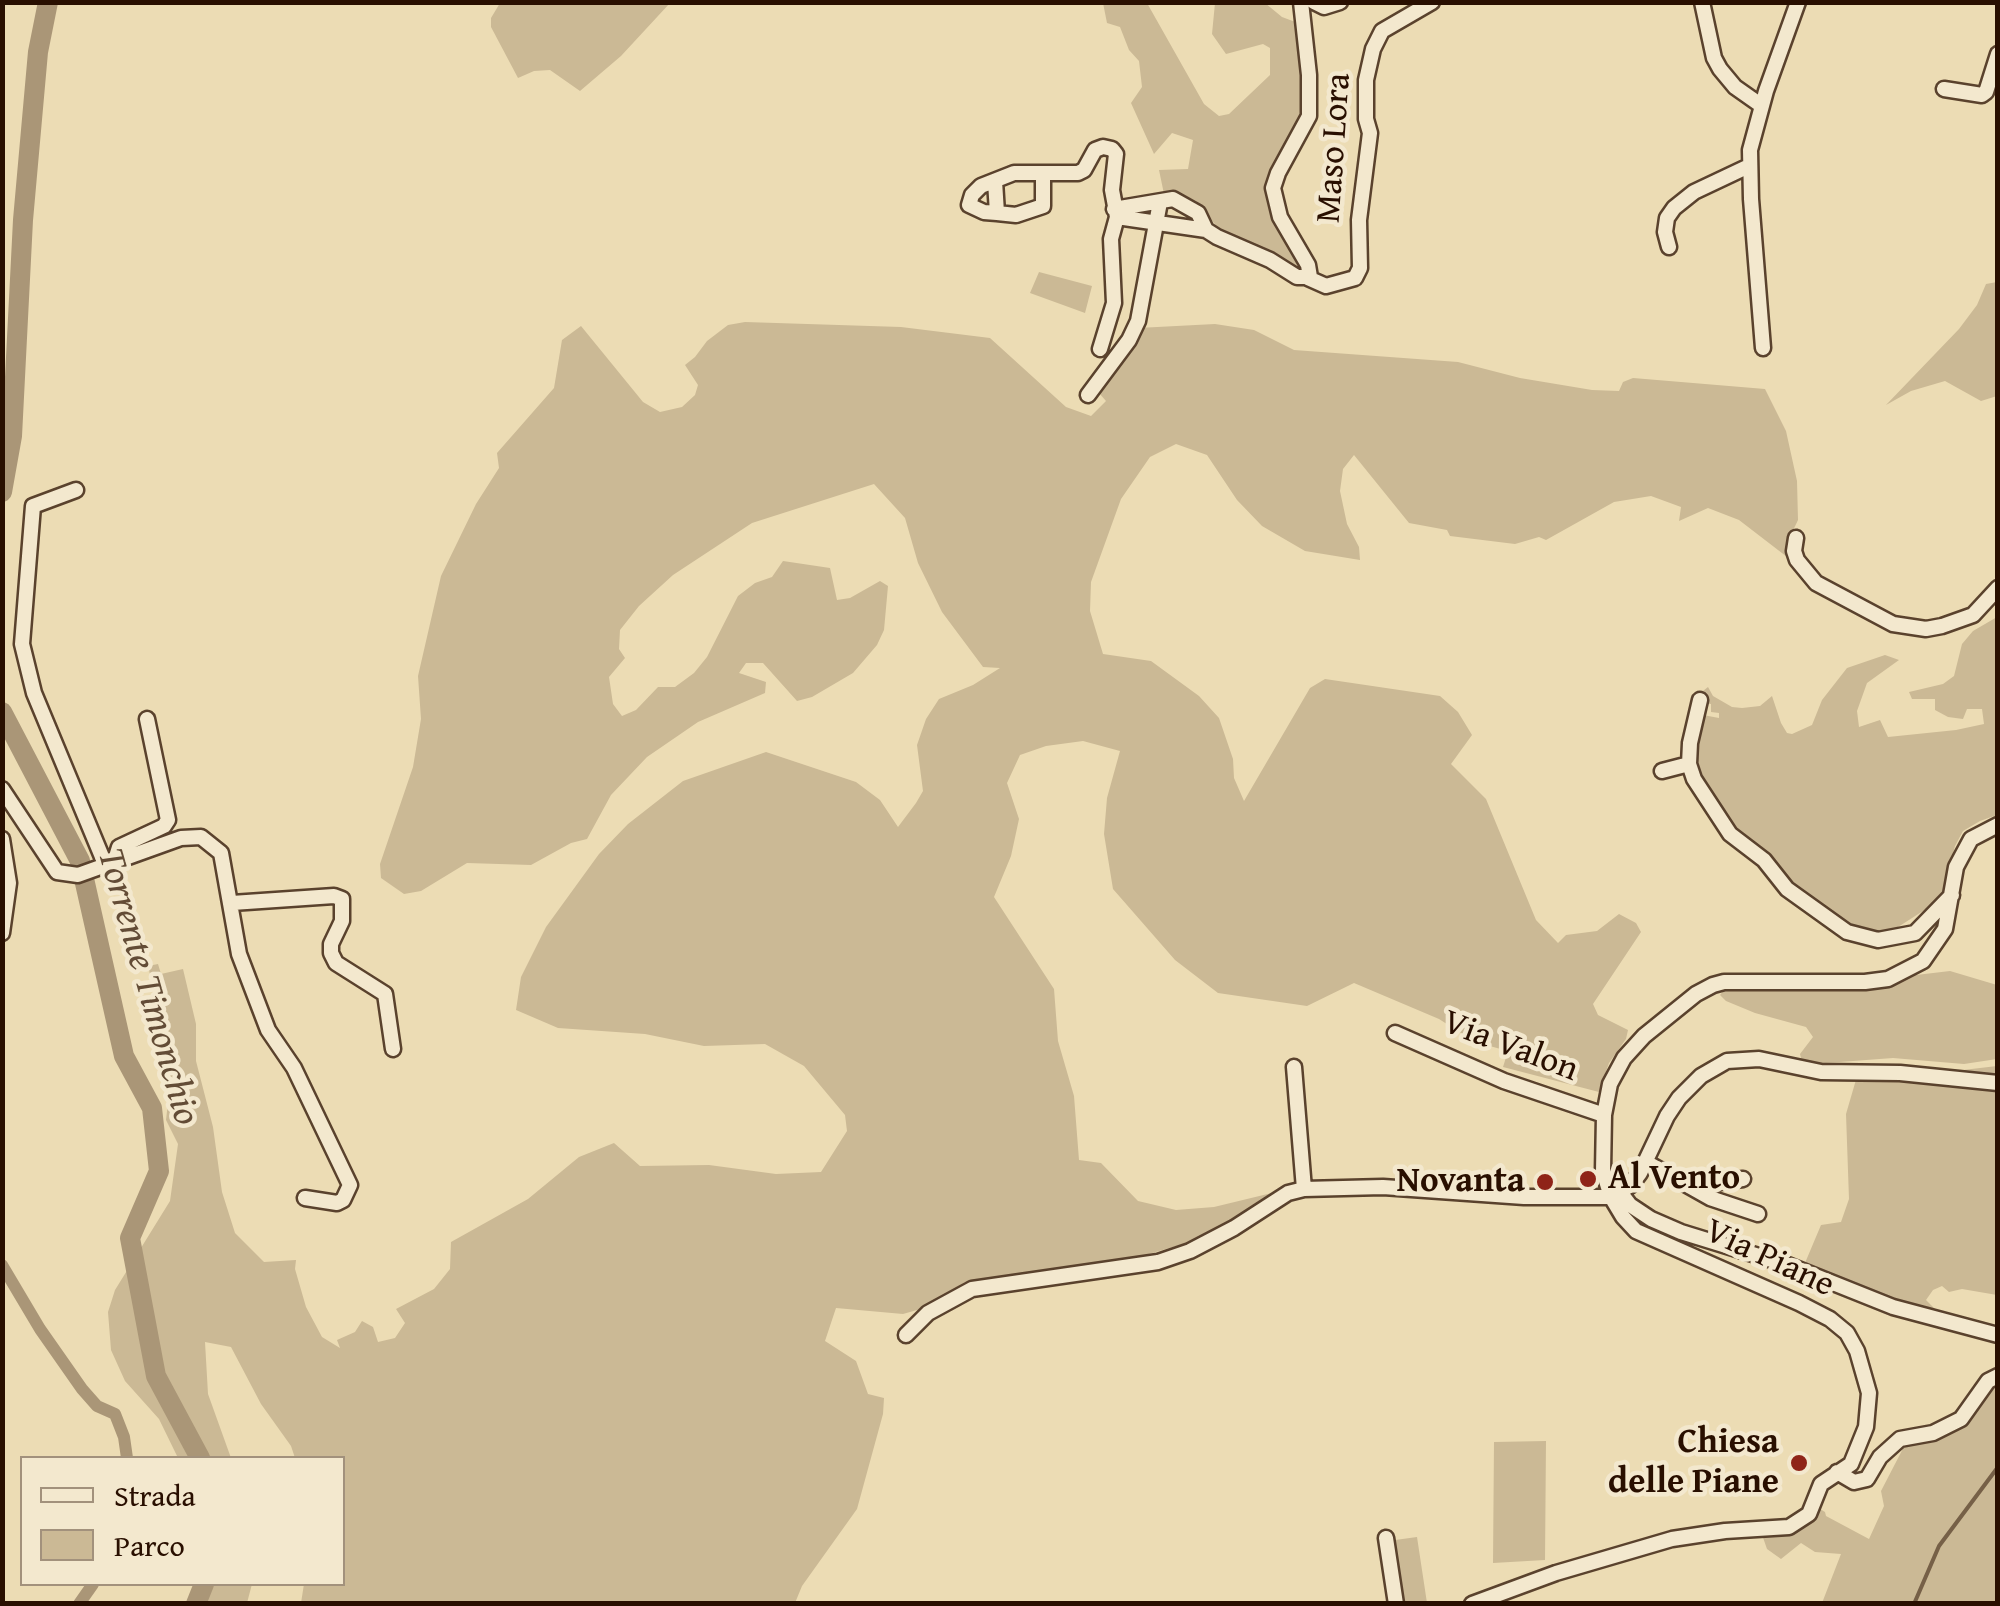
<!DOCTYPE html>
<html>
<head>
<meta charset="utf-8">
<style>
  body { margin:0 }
  #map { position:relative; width:2000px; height:1606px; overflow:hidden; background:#ecdcb4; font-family:"Gentium Book Plus",serif }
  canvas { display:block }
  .frame { position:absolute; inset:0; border:5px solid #290f00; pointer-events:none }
  .legend { position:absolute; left:20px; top:1456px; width:325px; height:130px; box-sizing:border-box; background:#f3e8ce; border:2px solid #a2917c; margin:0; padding:12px 18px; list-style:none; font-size:30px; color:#290f00 }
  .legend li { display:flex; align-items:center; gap:20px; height:50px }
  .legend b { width:50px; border:2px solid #a2917c }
</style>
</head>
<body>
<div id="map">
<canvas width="2000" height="1606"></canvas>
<div class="frame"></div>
<ul class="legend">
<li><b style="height:12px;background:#f3e8ce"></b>Strada</li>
<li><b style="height:28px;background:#cbb995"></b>Parco</li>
</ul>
</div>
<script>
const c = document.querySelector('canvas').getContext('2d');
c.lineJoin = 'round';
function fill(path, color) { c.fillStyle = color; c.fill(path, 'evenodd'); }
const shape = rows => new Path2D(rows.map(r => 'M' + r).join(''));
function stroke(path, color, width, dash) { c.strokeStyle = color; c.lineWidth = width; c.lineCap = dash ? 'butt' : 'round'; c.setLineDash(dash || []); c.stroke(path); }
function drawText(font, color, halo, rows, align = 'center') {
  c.font = font + ' "Gentium Book Plus",serif'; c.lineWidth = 9; c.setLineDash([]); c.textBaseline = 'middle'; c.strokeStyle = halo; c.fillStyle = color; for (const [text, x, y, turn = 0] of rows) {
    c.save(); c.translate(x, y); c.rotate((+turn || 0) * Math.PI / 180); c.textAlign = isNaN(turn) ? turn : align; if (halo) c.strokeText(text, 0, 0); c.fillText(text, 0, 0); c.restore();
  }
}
const green = shape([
  [500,3,500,2,670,3,621,56,580,91,550,70,534,71,518,78,491,27,491,18],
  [1103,3,1147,3,1204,104,1219,116,1229,114,1270,75,1270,48,1263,44,1226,54,1212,34,1215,3,1265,3,1282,17,1298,23,1307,78,1304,109,1270,179,1306,264,1300,274,1279,257,1222,233,1196,201,1182,194,1164,194,1159,170,1188,169,1193,140,1172,133,1154,154,1131,103,1142,87,1139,61,1129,50,1120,27,1107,23],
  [1039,272,1092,286,1085,313,1030,293],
  [1997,282,1997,396,1981,401,1945,381,1911,391,1886,405,1959,329,1977,305,1986,284],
  [745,322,901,327,990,338,1066,407,1091,416,1106,401,1099,393,1099,386,1138,328,1215,324,1254,330,1294,350,1458,362,1520,378,1592,390,1619,391,1623,382,1633,378,1765,389,1786,431,1797,481,1798,520,1787,543,1791,560,1739,520,1708,508,1679,521,1681,507,1651,496,1614,502,1546,540,1539,537,1515,544,1450,536,1447,530,1409,523,1354,455,1343,469,1340,491,1347,524,1359,547,1360,560,1305,551,1262,526,1237,500,1207,455,1176,444,1150,457,1121,499,1091,582,1090,611,1103,654,1151,661,1199,696,1219,718,1233,759,1234,778,1244,801,1310,688,1325,679,1440,696,1458,712,1472,735,1451,764,1486,799,1536,920,1558,943,1566,935,1597,931,1619,914,1636,923,1641,932,1593,1004,1598,1015,1628,1030,1626,1039,1609,1063,1599,1092,1503,1067,1508,1051,1475,1042,1439,1019,1354,983,1307,1006,1218,993,1175,960,1113,889,1104,834,1107,798,1120,751,1083,741,1046,746,1020,755,1007,783,1019,819,1011,856,994,897,1054,989,1058,1041,1074,1096,1079,1160,1101,1163,1138,1201,1176,1210,1214,1207,1280,1191,1234,1223,1197,1240,1135,1258,1085,1270,965,1282,924,1308,903,1314,836,1308,825,1341,856,1361,868,1394,884,1398,883,1414,857,1509,802,1586,795,1603,301,1603,304,1584,342,1584,342,1458,295,1458,291,1446,261,1404,231,1347,205,1342,208,1394,231,1458,178,1458,159,1419,125,1381,111,1350,108,1312,115,1290,170,1201,178,1144,166,1120,170,1085,165,1037,148,966,158,964,161,974,183,969,196,1024,196,1061,213,1127,222,1192,235,1233,264,1262,296,1260,295,1269,306,1307,322,1337,340,1348,337,1340,355,1332,362,1321,373,1327,378,1342,395,1338,405,1323,396,1309,434,1289,450,1269,451,1242,528,1199,579,1157,614,1143,640,1166,709,1165,776,1174,821,1172,847,1131,845,1115,804,1066,765,1044,704,1046,645,1034,558,1028,516,1010,521,977,546,927,599,854,628,824,683,781,766,752,856,782,880,800,898,827,916,803,923,791,917,745,926,719,939,699,973,685,1000,668,983,667,942,612,918,563,905,518,874,484,752,523,673,575,639,606,620,630,619,649,625,658,609,677,613,704,622,716,636,710,658,687,675,687,694,673,707,657,738,596,755,583,772,577,783,561,830,568,837,600,850,598,880,581,888,586,884,630,877,645,853,673,812,697,797,701,763,663,746,663,739,673,766,682,765,693,698,722,647,757,611,795,587,839,571,843,531,865,467,863,421,891,404,894,381,878,380,864,413,767,421,719,418,676,441,576,476,504,499,468,497,453,554,388,562,340,581,326,643,402,660,412,682,407,695,395,698,385,685,365,695,357,707,341,728,325],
  [1997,617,1997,815,1980,821,1963,831,1955,846,1943,896,1934,904,1887,934,1854,930,1815,907,1743,843,1713,801,1695,762,1691,744,1703,715,1719,718,1719,713,1711,712,1711,704,1702,703,1703,691,1708,687,1713,696,1732,707,1742,708,1760,706,1772,696,1781,723,1787,733,1792,734,1812,725,1822,700,1847,668,1885,655,1899,660,1867,683,1857,711,1859,727,1880,720,1888,737,1956,730,1984,724,1982,709,1967,709,1963,719,1948,717,1935,710,1935,699,1912,699,1909,692,1943,684,1954,676,1962,644,1973,631],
  [1950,971,1997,985,1997,1059,1964,1064,1893,1058,1813,1064,1802,1062,1800,1054,1813,1037,1806,1027,1755,1013,1726,1001,1720,995,1724,990,1870,988,1891,978],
  [1893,1065,1946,1072,1997,1066,1997,1295,1962,1289,1949,1292,1942,1286,1933,1290,1926,1300,1938,1312,1898,1301,1805,1263,1821,1225,1841,1222,1849,1199,1846,1114,1860,1066],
  [1997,1383,1997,1603,1822,1603,1841,1554,1815,1552,1801,1543,1781,1559,1767,1549,1759,1526,1785,1522,1812,1504,1825,1512,1826,1516,1869,1539,1884,1506,1881,1491,1910,1435,1949,1417,1977,1387],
  [1546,1441,1545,1560,1493,1563,1494,1442],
  [1417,1537,1427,1603,1398,1603,1388,1541],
  [194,1584,252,1584,247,1603,189,1603]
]);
const stream = shape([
  [1914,1604,1939,1546,1998,1467]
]);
const canal = shape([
  [2,1265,40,1329,82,1389,97,1406,115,1414,124,1437,127,1458],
  [79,1604,93,1584]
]);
const river = shape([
  [2,492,12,436,23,220,38,52,48,2],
  [2,712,80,861,124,1056,152,1108,159,1171,130,1238,156,1376,200,1458],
  [196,1604,204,1584]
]);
const minor = shape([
  [1314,2,1324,7,1340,2],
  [1702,2,1714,58,1720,69,1735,87,1762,106],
  [1944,89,1982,95,1986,92,1998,54],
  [995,181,997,213,1016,215,1043,206,1043,173],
  [1114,209,1173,199,1198,213,1206,230,1217,237,1270,260,1297,277,1310,277,1308,265,1280,217,1273,188,1278,173,1309,116,1309,75,1301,2],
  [997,213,984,212,969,205,972,195,981,186,1014,173,1078,173,1084,170,1095,150,1103,147,1112,149,1116,154,1112,190,1117,217,1206,230],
  [1669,247,1665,232,1667,218,1674,208,1694,192,1749,166],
  [1308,278,1326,286,1355,278,1360,268,1359,220,1370,133,1366,119,1366,80,1373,49,1382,31,1432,2],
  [1763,348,1751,199,1750,150,1766,91,1798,2],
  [1100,349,1114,303,1111,239,1117,217],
  [1088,395,1129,340,1138,321,1160,202],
  [76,490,33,506,22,644,34,693,105,864],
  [1796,538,1794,551,1797,560,1816,583,1893,624,1926,629,1942,626,1973,615,1998,588],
  [1689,764,1690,743,1700,700],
  [1662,771,1689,764,1694,779,1730,834,1764,860,1787,889,1847,932,1878,940,1915,933,1952,895],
  [2,789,57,872,78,875,181,838,201,837,221,853,239,954,268,1030,294,1068,350,1185,343,1200,337,1203,305,1198],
  [2,839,9,883,2,933],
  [115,860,119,847,164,826,168,820,147,719],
  [232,903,334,896,342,899,342,921,331,944,331,953,336,963,385,994,393,1049],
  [1395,1033,1504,1081,1604,1115],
  [1294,1067,1304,1189],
  [1646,1162,1710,1198,1758,1214],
  [1689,1186,1743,1179],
  [1620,1192,1630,1205,1651,1219,1681,1232,1788,1265,1893,1307,1998,1335],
  [1611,1197,1631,1185,1640,1173,1667,1116,1679,1098,1701,1076,1727,1061,1759,1059,1821,1072,1900,1073,1998,1083],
  [906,1335,928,1313,972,1289,1158,1262,1190,1251,1234,1228,1288,1193,1304,1189,1383,1187,1524,1197,1611,1197],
  [1837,1472,1854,1482,1867,1479,1880,1457,1900,1439,1933,1433,1961,1419,1988,1381,1998,1376],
  [1386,1538,1396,1604],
  [1472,1604,1556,1573,1672,1539,1725,1531,1789,1527,1809,1514,1821,1484,1851,1464,1866,1427,1869,1393,1857,1351,1847,1333,1830,1319,1799,1303,1636,1231,1623,1217,1611,1197,1603,1171,1604,1115,1610,1084,1624,1058,1644,1036,1696,994,1713,985,1724,982,1865,982,1888,979,1923,961,1945,929,1956,867,1971,839,1998,825]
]);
const markers = [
  [1588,1179,10,"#8f2418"],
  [1545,1182,10,"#8f2418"],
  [1799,1463,10,"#8f2418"]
];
const streetNames = [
  ["Maso Lora",1335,148,-86],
  ["Via Valon",1510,1047,21],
  ["Via Piane",1769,1259,25]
];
const poiNames = [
  ["Al Vento",1608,1179,"left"],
  ["Novanta",1525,1182],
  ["Chiesa",1779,1443],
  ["delle Piane",1779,1483]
];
const waterNames = [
  ["Torrente Timonchio",147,987,74]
];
fill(green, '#cbb995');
stroke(stream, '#766047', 4);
stroke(canal, '#aa9677', 12);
stroke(river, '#aa9677', 20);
stroke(minor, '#5a422d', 19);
stroke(minor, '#f3e8ce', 14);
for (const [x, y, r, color] of markers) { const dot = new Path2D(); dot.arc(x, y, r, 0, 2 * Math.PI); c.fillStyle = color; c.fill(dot); stroke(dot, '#f3e8ce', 4); }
drawText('35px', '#290f00', '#f3e8ce', streetNames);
drawText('bold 35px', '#290f00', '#f3e8ce', poiNames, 'right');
drawText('italic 38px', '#634c36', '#f3e8ce', waterNames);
</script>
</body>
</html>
